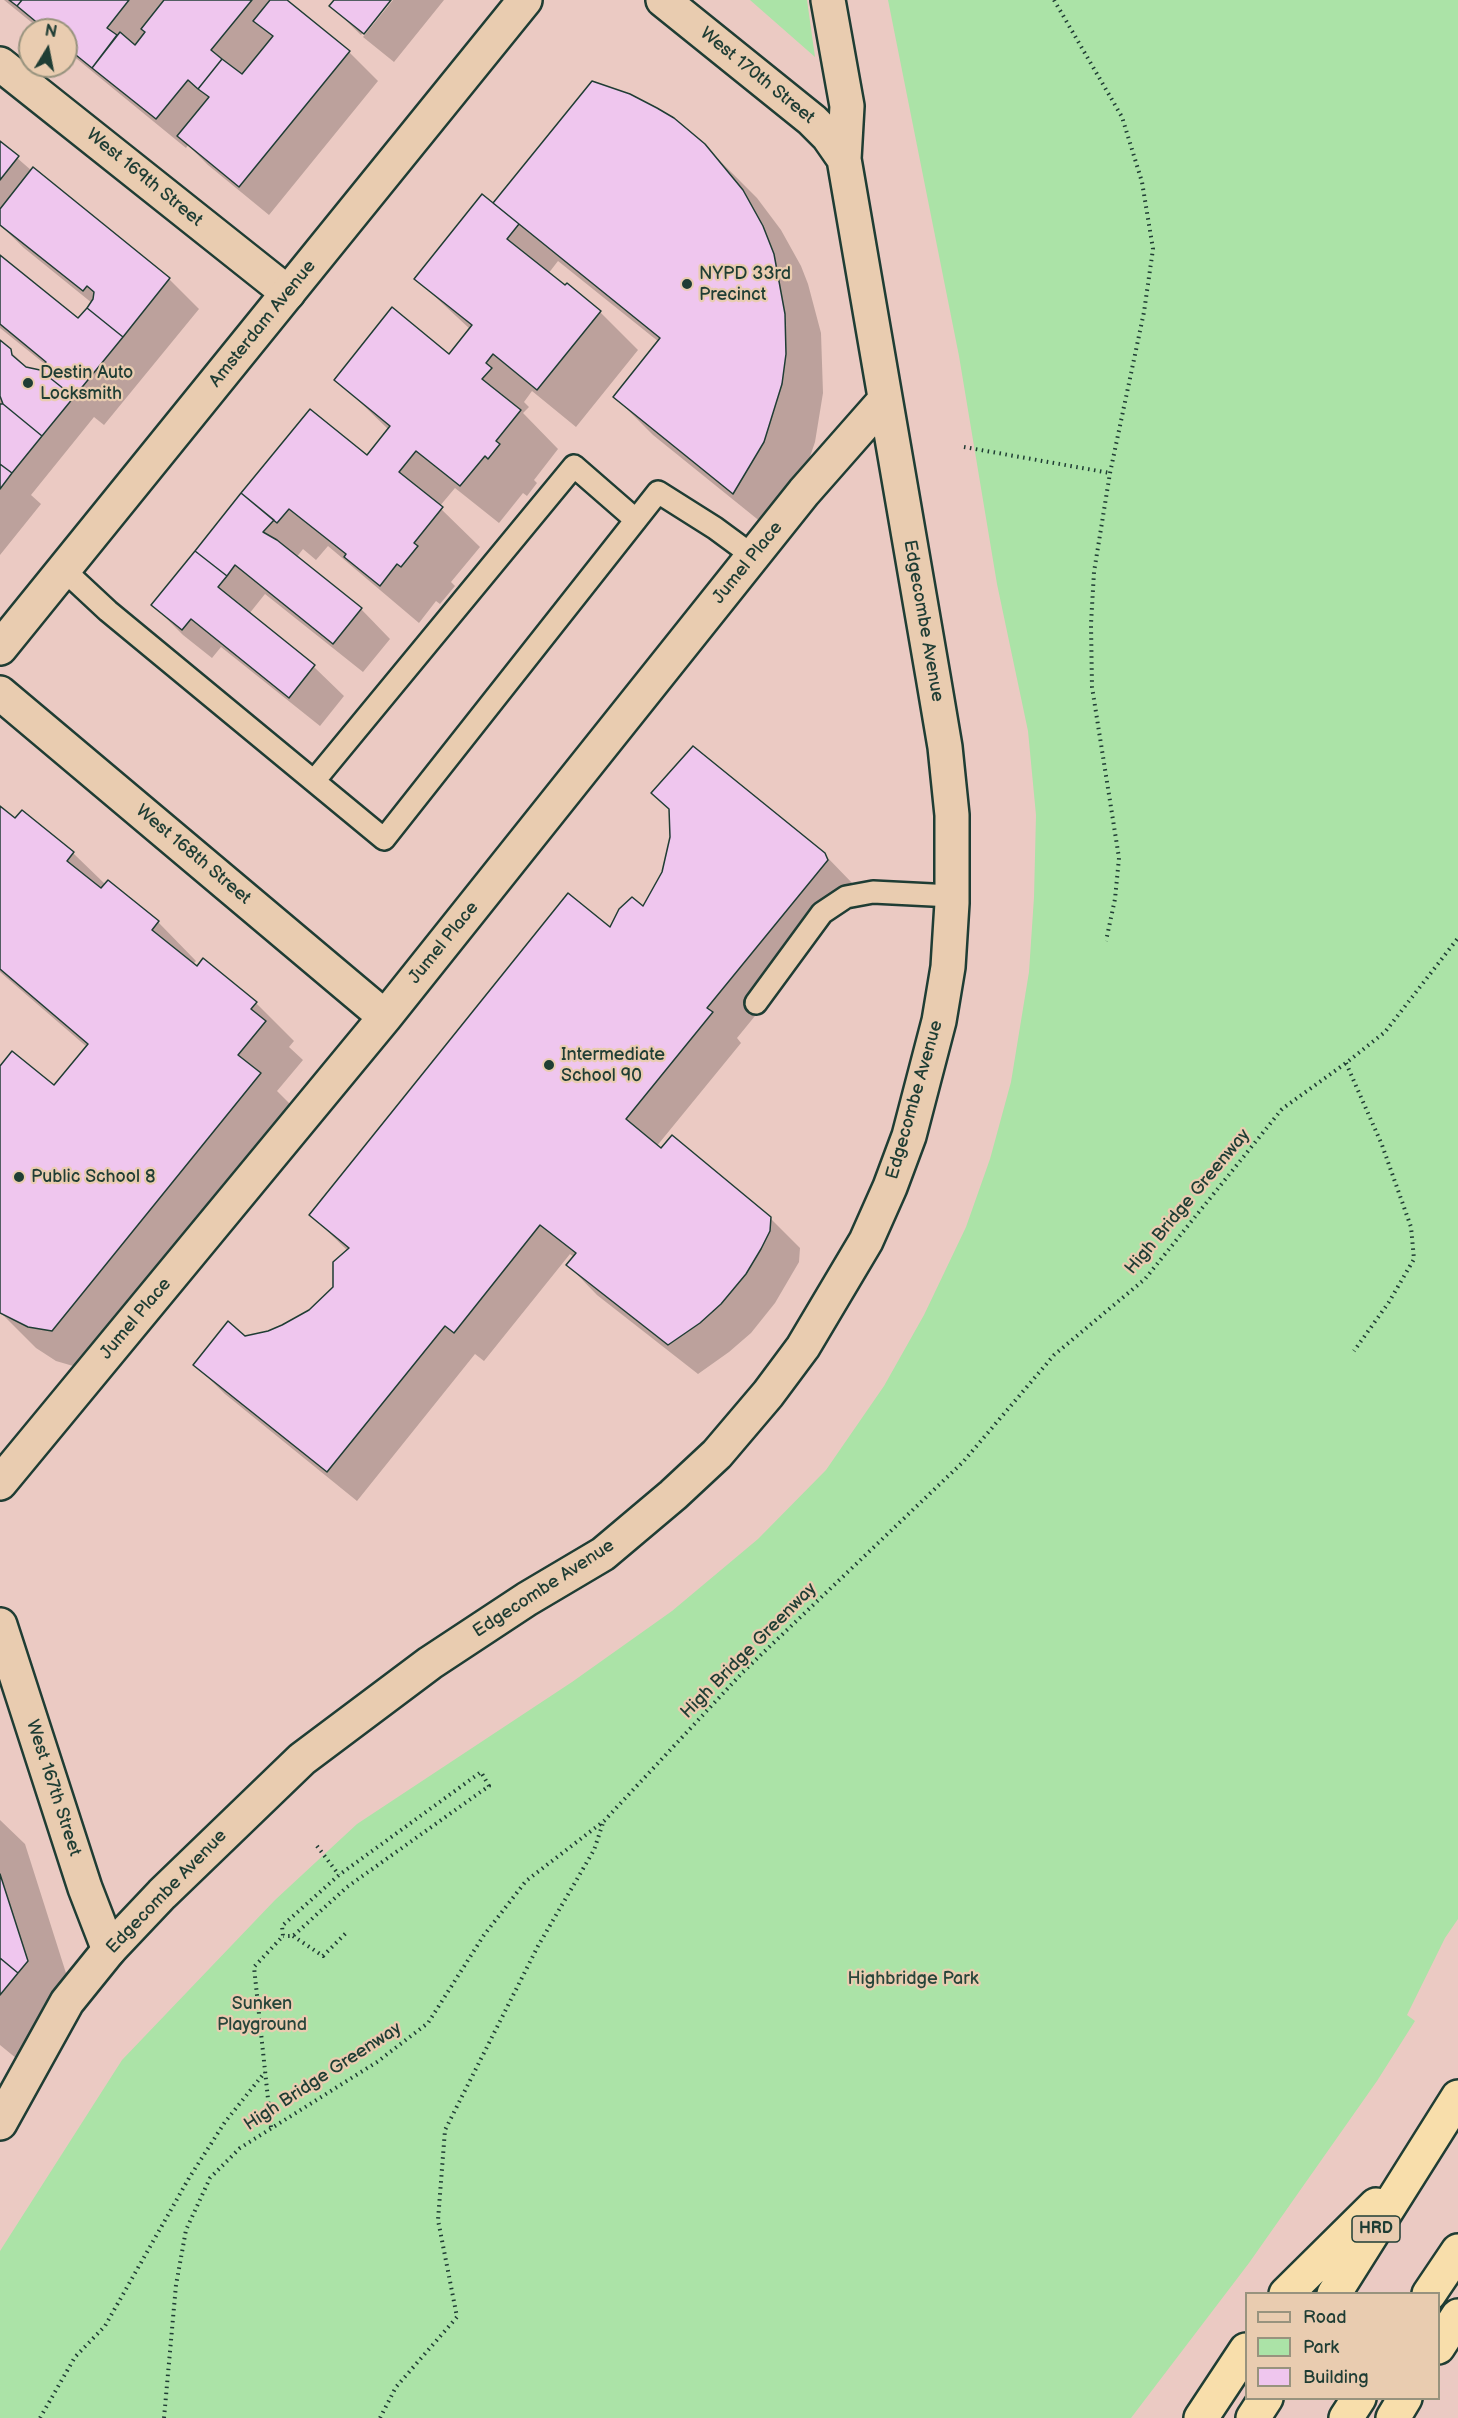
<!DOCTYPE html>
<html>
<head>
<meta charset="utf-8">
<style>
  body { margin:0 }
  #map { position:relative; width:1458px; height:2418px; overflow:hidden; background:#ebcac3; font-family:"Balsamiq Sans",sans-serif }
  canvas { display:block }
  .legend { position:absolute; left:1245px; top:2292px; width:195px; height:108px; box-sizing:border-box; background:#e9ccb0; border:2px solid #98937e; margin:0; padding:8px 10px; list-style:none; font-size:18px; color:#1f3d34 }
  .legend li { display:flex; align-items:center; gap:12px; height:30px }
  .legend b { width:30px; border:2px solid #98937e }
  .north { position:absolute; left:18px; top:18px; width:60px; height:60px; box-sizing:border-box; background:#e9ccb0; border:2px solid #98937e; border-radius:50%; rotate:10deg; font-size:16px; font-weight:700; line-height:24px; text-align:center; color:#1f3d34 }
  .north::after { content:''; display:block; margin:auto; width:21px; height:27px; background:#1f3d34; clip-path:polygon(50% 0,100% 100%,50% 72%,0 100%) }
</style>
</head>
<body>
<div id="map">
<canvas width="1458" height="2418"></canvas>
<ul class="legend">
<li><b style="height:8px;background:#e9ccb0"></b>Road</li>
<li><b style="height:16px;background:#abe3a7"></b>Park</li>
<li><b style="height:16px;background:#efc6ee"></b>Building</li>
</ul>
<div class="north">N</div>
</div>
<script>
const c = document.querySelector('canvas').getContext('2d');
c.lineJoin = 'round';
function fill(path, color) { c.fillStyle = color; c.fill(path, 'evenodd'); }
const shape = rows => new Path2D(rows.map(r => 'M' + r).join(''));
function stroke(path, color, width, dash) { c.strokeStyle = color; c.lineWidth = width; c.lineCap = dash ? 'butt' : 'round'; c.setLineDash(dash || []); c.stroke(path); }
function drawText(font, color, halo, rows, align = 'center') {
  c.font = font + ' "Balsamiq Sans",sans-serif'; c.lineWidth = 4.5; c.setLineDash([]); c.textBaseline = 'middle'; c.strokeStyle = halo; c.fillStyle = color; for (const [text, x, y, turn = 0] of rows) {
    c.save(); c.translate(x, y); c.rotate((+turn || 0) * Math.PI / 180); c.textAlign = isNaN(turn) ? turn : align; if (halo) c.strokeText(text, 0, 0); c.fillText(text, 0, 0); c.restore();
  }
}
const green = shape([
  [750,0,807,0,815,57],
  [888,0,1458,0,1458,1919,1445,1938,1407,2015,1415,2021,1377,2081,1249,2263,1131,2418,0,2418,0,2251,122,2060,275,1900,357,1824,572,1682,672,1611,758,1539,826,1470,884,1386,924,1315,966,1227,990,1159,1011,1082,1029,972,1034,897,1036,815,1028,731,997,584,959,356]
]);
const shadow = shape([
  [4,0,285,0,349,52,378,81,269,215,208,165,188,145,186,148,66,50,66,30,41,30],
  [334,0,389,0,361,35,331,6],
  [393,0,444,0,394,62,363,37],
  [0,143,32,171,33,170,169,279,199,309,104,425,94,417,31,495,41,504,0,555,0,342,29,369,39,371,46,365,0,328,0,257,79,320,92,303,24,248,0,225],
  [704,145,757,198,781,230,801,266,808,284,821,333,823,393,815,442,802,480,772,531,653,435,615,397,659,342,558,261,548,274,600,312,638,350,576,427,532,391,524,402,529,407,523,413,558,449,534,480,537,483,527,496,523,493,499,523,455,488,439,507,480,547,451,582,455,586,440,604,436,601,419,623,328,546,316,560,303,549,296,558,361,609,390,639,363,672,265,594,249,614,314,667,344,696,320,726,221,647,212,658,183,635,153,605,310,411,367,457,389,430,336,379,449,356,470,329,416,279,493,205],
  [0,808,15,820,22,812,73,853,106,885,108,882,158,922,196,961,193,964,197,968,204,960,256,1003,294,1041,289,1047,303,1060,277,1091,298,1112,80,1368,56,1361,36,1348,0,1312,0,1069,55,1087,87,1047,0,972],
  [824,854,854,885,857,891,737,1038,741,1043,656,1147,770,1218,800,1248,799,1262,775,1303,751,1333,729,1352,698,1374,597,1295,568,1265,574,1257,570,1254,484,1361,475,1354,357,1501,225,1394,195,1365,245,1337,268,1332,310,1311,335,1287,348,1251,311,1215,610,929,644,908],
  [0,1820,25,1844,79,2014,33,2072,0,2045]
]);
const building = shape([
  [9,0,22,0,17,6,9,0],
  [22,0,129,0,107,28,117,35,92,68,66,47,66,30,46,30,17,6,22,0],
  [164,0,252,0,211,50,222,59,198,89,188,80,156,119,92,68,120,32,135,45,145,32,141,29,164,0],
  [270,0,287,0,350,51,239,187,177,136,209,97,198,89,222,59,242,74,273,36,253,21,270,0],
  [334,0,391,0,364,34,329,6,334,0],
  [592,81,630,94,657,108,674,118,705,144,743,190,763,226,774,254,785,314,786,354,782,384,764,442,733,494,613,397,660,338,493,203,592,81],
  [0,141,19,156,0,180,0,141],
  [33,167,170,278,123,337,87,308,93,299,94,292,87,286,83,291,0,225,0,209,33,167],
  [482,194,519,224,507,239,565,285,567,283,601,311,537,390,493,354,486,363,492,368,482,379,521,410,496,441,500,444,488,459,485,456,460,486,416,451,399,472,443,507,414,543,418,546,401,567,397,564,380,586,344,557,346,554,289,509,277,523,241,493,310,409,367,455,390,426,334,380,392,307,449,354,472,325,414,279,482,194],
  [0,255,78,318,87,308,123,337,74,397,40,370,46,362,0,324,0,255],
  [0,340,11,349,12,355,26,367,40,370,74,397,42,436,3,404,0,396,0,340],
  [0,404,3,404,42,436,12,473,0,464,0,404],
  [0,464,12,473,0,489,0,464],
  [241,493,274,520,263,532,277,540,362,608,333,644,235,565,227,576,195,551,241,493],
  [195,551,227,576,218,587,315,665,289,698,191,619,182,630,151,605,195,551],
  [693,746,825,853,828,860,707,1008,713,1012,626,1119,661,1148,672,1135,771,1217,770,1231,761,1249,746,1274,721,1304,700,1323,668,1345,566,1265,576,1253,540,1225,454,1333,445,1326,327,1472,193,1365,228,1321,245,1336,268,1331,282,1325,309,1310,333,1287,333,1262,349,1248,309,1215,568,893,610,927,619,909,632,897,643,906,662,872,670,837,669,809,651,793,693,746],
  [0,806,15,818,22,810,74,852,67,861,101,888,108,880,159,921,152,930,197,966,203,958,257,1002,251,1009,266,1021,238,1055,261,1073,52,1331,28,1327,0,1313,0,1066,12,1051,54,1085,88,1044,0,969,0,806],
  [0,1874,28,1961,18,1973,0,1958,0,1874],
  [0,1958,18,1973,0,1995,0,1958]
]);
const path = shape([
  [1054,0,1122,117,1142,182,1153,249,1144,312,1110,473,1094,572,1091,624,1092,687,1119,858,1115,899,1106,941],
  [964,447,1110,473],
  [1346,1063,1382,1145,1411,1227,1414,1259,1389,1302,1354,1351],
  [317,1846,339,1875],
  [293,1936,323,1956,346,1933],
  [271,2127,254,1967,283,1936,282,1926,339,1875,481,1772,489,1786,347,1887,293,1936,283,1936],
  [40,2418,75,2357,105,2326,189,2178,225,2122,265,2072],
  [164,2418,176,2285,186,2230,210,2178,240,2148,377,2062,428,2023,484,1935,526,1881,604,1821,743,1672,963,1462,1054,1355,1145,1279,1282,1109,1346,1063,1385,1032,1458,938],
  [380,2418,396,2387,457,2317,438,2220,445,2130,538,1946,594,1850,603,1823]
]);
const service = shape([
  [64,570,108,611,384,839,658,492,715,528,753,556],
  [314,781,574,466,636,520],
  [756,1003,822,913,846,897,873,892,952,896]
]);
const minor = shape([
  [663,0,812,120,828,136,844,159],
  [0,64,288,293],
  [0,693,385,1017],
  [0,1483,385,1017,804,492,885,400],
  [0,1625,85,1888,109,1950,162,1894,302,1759,430,1663,527,1599,603,1554,673,1495,717,1454,768,1394,803,1347,866,1241,890,1187,909,1136,939,1021,948,967,952,903,952,815,945,747,933,676,844,159,847,106,828,0]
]);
const tertiary = shape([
  [0,2123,67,2002,109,1950]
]);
const secondary = shape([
  [0,648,525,0]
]);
const motorway = shape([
  [1286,2294,1376,2205],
  [1334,2294,1458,2097],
  [1429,2294,1458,2251],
  [1438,2347,1458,2316],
  [1201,2418,1246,2350],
  [1253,2418,1266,2398],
  [1346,2418,1359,2398],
  [1393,2418,1405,2398]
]);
const markers = [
  [687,284,6,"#1f3d34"],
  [28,383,6,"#1f3d34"],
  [549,1065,6,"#1f3d34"],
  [19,1177,6,"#1f3d34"]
];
const shields = [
  [1376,2229,48]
];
const shieldNames = [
  ["HRD",1376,2229]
];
const streetNames = [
  ["West 170th Street",757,76,39],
  ["West 169th Street",144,178,39],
  ["Amsterdam Avenue",263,324,-51],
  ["Jumel Place",748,563,-51],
  ["Edgecombe Avenue",923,621,80],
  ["West 168th Street",193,855,40],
  ["Jumel Place",444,943,-51],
  ["Edgecombe Avenue",915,1100,-74],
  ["High Bridge Greenway",1188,1202,-50],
  ["Jumel Place",136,1319,-50],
  ["Edgecombe Avenue",544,1589,-33],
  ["High Bridge Greenway",749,1651,-45],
  ["West 167th Street",53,1788,72],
  ["Edgecombe Avenue",167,1892,-46],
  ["High Bridge Greenway",323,2077,-33]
];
const poiNames = [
  ["NYPD 33rd",699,274],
  ["Precinct",699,295],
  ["Destin Auto",40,373],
  ["Locksmith",40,394],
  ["Intermediate",561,1055],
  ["School 90",561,1076],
  ["Public School 8",31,1177]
];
const parkNames = [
  ["Highbridge Park",913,1979],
  ["Sunken",262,2004],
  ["Playground",262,2025]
];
fill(green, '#abe3a7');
fill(shadow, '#0003');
fill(building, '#efc6ee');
stroke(building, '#1f3d34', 1.5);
stroke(service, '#1f3d34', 26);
stroke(minor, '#1f3d34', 38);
stroke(tertiary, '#1f3d34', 38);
stroke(secondary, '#1f3d34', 38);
stroke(motorway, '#1f3d34', 38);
stroke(path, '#1f3d34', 4, [1.5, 4.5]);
stroke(service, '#e9ccb0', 21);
stroke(minor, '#e9ccb0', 33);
stroke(tertiary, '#e9ccb0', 33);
stroke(secondary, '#e9ccb0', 33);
stroke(motorway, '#f8deab', 33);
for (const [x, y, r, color] of markers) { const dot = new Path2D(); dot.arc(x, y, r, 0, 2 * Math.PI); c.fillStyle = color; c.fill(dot); stroke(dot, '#e9ccb0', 2); }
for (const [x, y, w] of shields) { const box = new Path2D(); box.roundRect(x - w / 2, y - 13, w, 26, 4.5); c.fillStyle = '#e9ccb0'; c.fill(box); stroke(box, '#1f3d34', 1.5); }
drawText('bold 16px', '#1f3d34', null, shieldNames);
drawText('18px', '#1f3d34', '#e9ccb0', streetNames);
drawText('18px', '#1f3d34', '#e9ccb0', poiNames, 'left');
drawText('18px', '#26453a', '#e9ccb0', parkNames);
</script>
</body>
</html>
